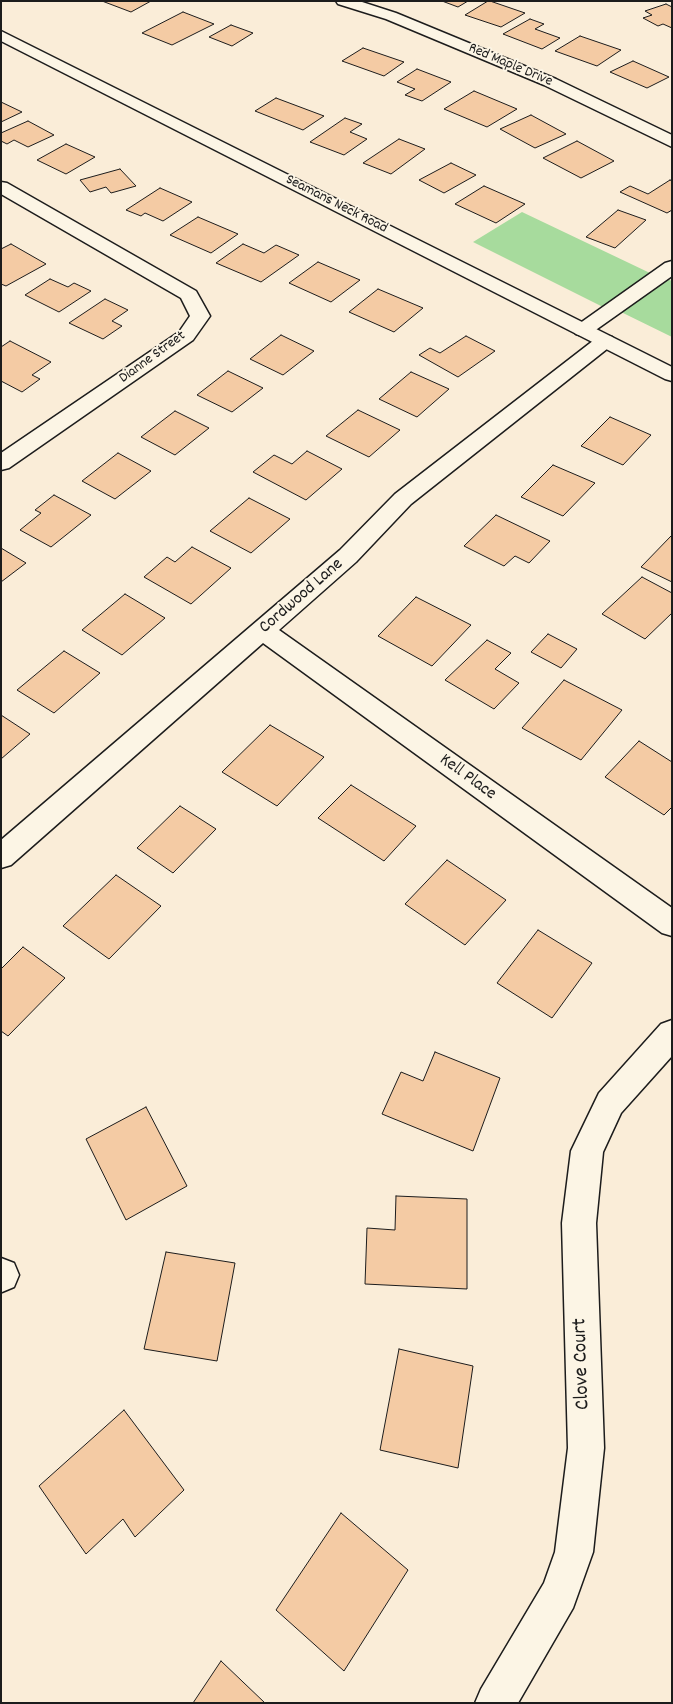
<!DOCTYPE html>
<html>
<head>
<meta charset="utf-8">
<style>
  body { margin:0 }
  #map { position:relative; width:673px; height:1704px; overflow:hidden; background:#faedd8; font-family:Dekko,sans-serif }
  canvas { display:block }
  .frame { position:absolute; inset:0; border:2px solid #1c1c1c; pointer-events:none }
</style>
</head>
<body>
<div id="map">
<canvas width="673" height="1704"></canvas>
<div class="frame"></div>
</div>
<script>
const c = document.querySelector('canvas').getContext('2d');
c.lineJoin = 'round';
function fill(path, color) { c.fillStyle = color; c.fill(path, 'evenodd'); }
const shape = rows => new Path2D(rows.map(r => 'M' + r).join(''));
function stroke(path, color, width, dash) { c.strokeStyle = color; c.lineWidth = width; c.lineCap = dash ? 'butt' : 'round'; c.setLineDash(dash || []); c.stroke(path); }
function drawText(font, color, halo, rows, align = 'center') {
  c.font = font + ' Dekko,sans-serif'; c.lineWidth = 4; c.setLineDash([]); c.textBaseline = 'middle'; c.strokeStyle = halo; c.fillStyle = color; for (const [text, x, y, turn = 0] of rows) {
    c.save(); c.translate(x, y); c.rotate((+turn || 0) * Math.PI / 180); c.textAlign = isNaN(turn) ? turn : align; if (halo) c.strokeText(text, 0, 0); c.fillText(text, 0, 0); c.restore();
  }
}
const green = shape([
  [522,212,650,273,603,307,473,242],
  [667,279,672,281,672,337,621,312]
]);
const building = shape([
  [102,1,151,1,131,12,102,1],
  [442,1,468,1,458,7,442,1],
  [488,1,490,1,525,13,501,27,465,15,488,1],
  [666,4,672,7,672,28,663,24,658,26,643,18,652,15,645,11,666,4],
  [183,12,214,24,172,45,142,33,183,12],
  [530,19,544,24,535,29,560,38,542,49,503,34,530,19],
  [231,25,253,33,232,46,209,37,231,25],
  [580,36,621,50,597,66,555,51,580,36],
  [363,48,404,62,384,76,342,61,363,48],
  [633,61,669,77,647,88,610,72,633,61],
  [417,69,451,82,422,101,405,95,415,89,397,82,417,69],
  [474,91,517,109,487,127,444,109,474,91],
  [276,98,324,116,303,130,255,111,276,98],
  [1,102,22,112,1,122,1,102],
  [531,115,566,134,535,148,500,129,531,115],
  [345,118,362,124,350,132,367,139,344,155,310,142,345,118],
  [28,121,54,135,28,147,14,140,7,144,1,141,1,133,28,121],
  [399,139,425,149,391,174,363,163,399,139],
  [577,141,614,161,581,178,543,158,577,141],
  [66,144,95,157,66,174,37,160,66,144],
  [451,163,476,175,444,193,419,180,451,163],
  [120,169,136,186,111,193,106,187,90,192,80,180,120,169],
  [670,180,672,181,672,210,667,213,620,192,630,186,648,194,670,180],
  [484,186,525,204,496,223,455,204,484,186],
  [160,188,192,202,163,221,145,213,141,216,126,210,160,188],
  [618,210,646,220,615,248,586,237,618,210],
  [198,217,238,234,211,253,170,235,198,217],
  [11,244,46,264,6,286,1,284,1,249,11,244],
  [243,244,264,253,276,245,299,255,261,282,216,263,243,244],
  [318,262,360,280,331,302,289,283,318,262],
  [50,279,68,287,74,283,91,291,59,312,25,295,50,279],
  [378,289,423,308,394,332,349,312,378,289],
  [105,299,128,310,112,321,122,326,103,339,69,323,105,299],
  [281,335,314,351,283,375,250,359,281,335],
  [466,336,495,351,458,377,419,355,430,348,440,353,466,336],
  [10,341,51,362,32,375,40,379,22,392,1,381,1,347,10,341],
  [228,371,263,388,232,412,197,395,228,371],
  [411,372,449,389,417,417,379,399,411,372],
  [358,410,400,430,369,457,326,436,358,410],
  [175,411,209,428,175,455,141,437,175,411],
  [610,417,651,435,623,465,581,446,610,417],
  [307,451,342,469,306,500,253,472,274,455,292,464,307,451],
  [118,453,151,471,115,499,82,481,118,453],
  [553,465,595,483,563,516,521,497,553,465],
  [54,495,91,515,51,547,20,530,41,513,35,510,54,495],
  [249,498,290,519,251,553,210,531,249,498],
  [496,515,550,541,529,563,515,556,504,566,464,546,496,515],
  [672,535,672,582,641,567,672,535],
  [192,547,231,568,191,604,144,577,167,557,175,562,192,547],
  [1,548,26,563,1,582,1,548],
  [642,577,672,593,672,613,645,639,602,614,642,577],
  [125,594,165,618,122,655,82,630,125,594],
  [416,597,471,625,432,666,378,636,416,597],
  [548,634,577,649,561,668,531,652,548,634],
  [487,640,511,653,495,669,519,683,494,709,445,680,487,640],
  [64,651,100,673,54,713,17,690,64,651],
  [564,680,622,710,581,760,522,728,564,680],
  [1,715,30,734,1,759,1,715],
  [270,725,324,757,277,806,222,772,270,725],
  [639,741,672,762,672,807,664,815,605,777,639,741],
  [351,785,416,826,384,861,318,818,351,785],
  [180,806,216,829,173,873,137,848,180,806],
  [447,860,506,900,465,945,405,904,447,860],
  [116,875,161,906,109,959,63,926,116,875],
  [538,930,592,963,552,1018,497,983,538,930],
  [23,947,65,978,8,1036,1,1031,1,969,23,947],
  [435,1052,500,1078,473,1151,382,1114,401,1072,423,1081,435,1052],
  [146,1107,187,1186,126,1220,86,1139,146,1107],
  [396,1196,467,1199,467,1289,365,1284,367,1228,395,1230,396,1196],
  [166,1252,235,1263,217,1361,144,1349,166,1252],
  [399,1349,473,1366,458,1468,380,1450,399,1349],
  [124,1410,184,1490,135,1537,123,1519,86,1554,39,1486,124,1410],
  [341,1513,408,1570,344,1671,276,1610,341,1513],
  [221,1661,265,1703,193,1703,221,1661]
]);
const minor = shape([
  [336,1,359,1,396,13,556,79,672,135,672,147,544,85,386,19,338,4,336,1],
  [1,182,7,183,196,291,210,316,193,340,9,468,1,470,1,453,179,332,190,316,181,298,1,194,1,182],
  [672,261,672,276,590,334,583,336,576,334,573,330,576,326,665,263,672,261],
  [605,335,612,337,615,341,612,345,411,504,356,562,279,630,672,908,672,936,662,933,263,643,11,865,1,868,1,840,340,550,395,494,598,337,605,335],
  [672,1020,672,1056,621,1113,603,1152,596,1223,604,1448,593,1552,573,1608,518,1703,475,1703,481,1689,544,1583,555,1552,568,1448,562,1223,571,1151,599,1093,661,1024,672,1020],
  [1,1258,14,1263,19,1275,14,1287,2,1292,1,1258]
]);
const secondary = shape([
  [1,31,672,367,672,381,665,379,1,41,1,31]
]);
const farStreetnames = [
  ["Red Maple Drive",510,66,23],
  ["Seamans Neck Road",336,205,27],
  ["Dianne Street",153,358,-36]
];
const streetNames = [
  ["Cordwood Lane",302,597,-41],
  ["Kell Place",467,778,36]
];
const nearStreetnames = [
  ["Clove Court",583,1364,-92]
];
fill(green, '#a7db9d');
fill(building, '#f4cba4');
stroke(building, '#1c1c1c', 1);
stroke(minor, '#1c1c1c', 3);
stroke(secondary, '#1c1c1c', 3);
fill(minor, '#fcf5e5');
fill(secondary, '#fcf5e5');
drawText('15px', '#1c1c1c', '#fcf5e5', farStreetnames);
drawText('18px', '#1c1c1c', '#fcf5e5', streetNames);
drawText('21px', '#1c1c1c', '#fcf5e5', nearStreetnames);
</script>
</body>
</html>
